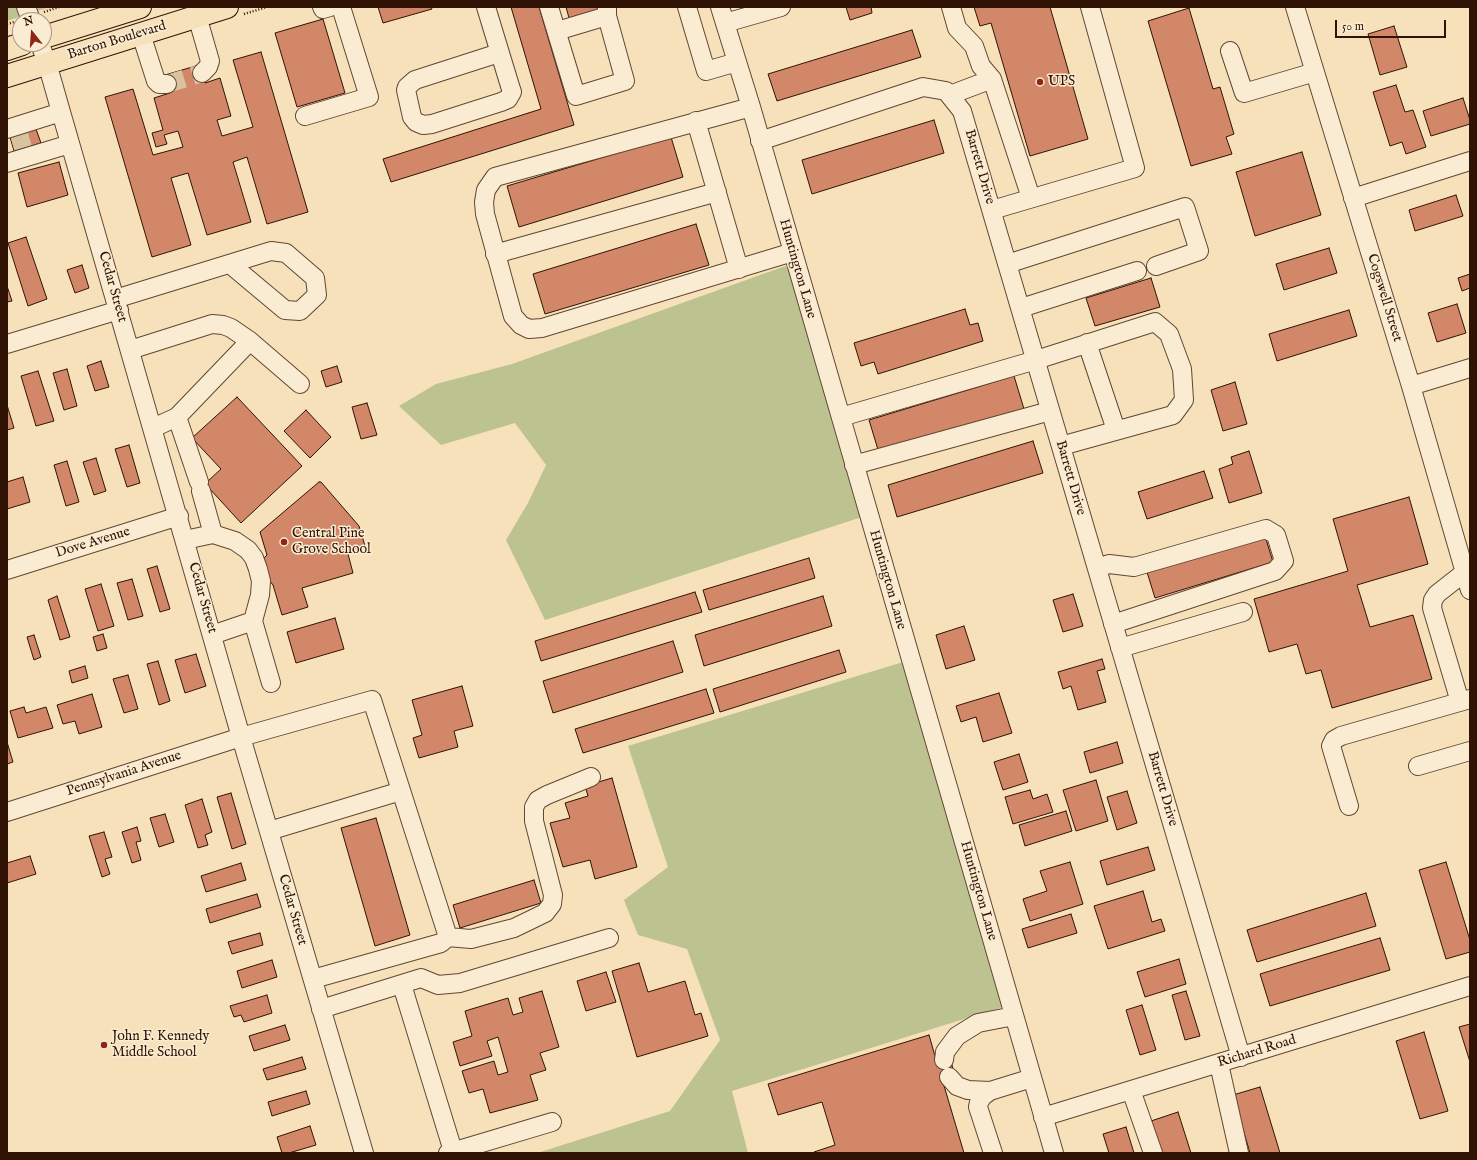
<!DOCTYPE html>
<html>
<head>
<meta charset="utf-8">
<style>
  body { margin:0 }
  #map { position:relative; width:1477px; height:1160px; overflow:hidden; background:#f7e1ba; font-family:"IM FELL English",serif }
  canvas { display:block }
  .frame { position:absolute; inset:0; border:8px solid #301304; pointer-events:none }
  .north { position:absolute; left:12px; top:12px; width:40px; height:40px; box-sizing:border-box; background:#faecd2; border:1px solid #a99580; border-radius:50%; rotate:343deg; font-size:11px; font-weight:700; line-height:16px; text-align:center; color:#301304 }
  .north::after { content:''; display:block; margin:auto; width:14px; height:18px; background:#8f2418; clip-path:polygon(50% 0,100% 100%,50% 72%,0 100%) }
  .scale { position:absolute; left:1335px; top:20px; width:111px; height:18px; box-sizing:border-box; border:2px solid #301304; border-top:0; padding-left:5px; font-size:12px; line-height:14px; white-space:nowrap; color:#301304; -webkit-text-stroke:3px #faecd2; paint-order:stroke }
</style>
</head>
<body>
<div id="map">
<canvas width="1477" height="1160"></canvas>
<div class="frame"></div>
<div class="north">N</div>
<div class="scale">50 m</div>
</div>
<script>
const c = document.querySelector('canvas').getContext('2d');
c.lineJoin = 'round';
function fill(path, color) { c.fillStyle = color; c.fill(path, 'evenodd'); }
const shape = rows => new Path2D(rows.map(r => 'M' + r).join(''));
function stroke(path, color, width, dash) { c.strokeStyle = color; c.lineWidth = width; c.lineCap = dash ? 'butt' : 'round'; c.setLineDash(dash || []); c.stroke(path); }
function drawText(font, color, halo, rows, align = 'center') {
  c.font = font + ' "IM FELL English",serif'; c.lineWidth = 3; c.setLineDash([]); c.textBaseline = 'middle'; c.strokeStyle = halo; c.fillStyle = color; for (const [text, x, y, turn = 0] of rows) {
    c.save(); c.translate(x, y); c.rotate((+turn || 0) * Math.PI / 180); c.textAlign = isNaN(turn) ? turn : align; if (halo) c.strokeText(text, 0, 0); c.fillText(text, 0, 0); c.restore();
  }
}
const green = shape([
  [7,7,50,7,7,21],
  [788,265,862,517,545,620,506,540,528,503,546,465,515,423,441,445,399,406,436,384,512,364],
  [903,662,1003,1007,732,1091,748,1153,537,1153,670,1111,720,1040,687,949,638,935,624,900,668,867,628,746]
]);
const building = shape([
  [378,7,431,7,432,9,383,23,378,7],
  [511,7,539,7,574,125,391,182,383,159,541,109,511,7],
  [566,7,600,7,600,9,569,18,566,7],
  [846,7,871,7,872,13,850,20,846,7],
  [974,7,1050,7,1088,139,1030,156,991,23,980,26,974,7],
  [1189,8,1213,89,1220,87,1234,134,1226,137,1232,154,1191,166,1148,21,1189,8],
  [323,19,345,93,297,107,275,33,323,19],
  [1394,26,1407,67,1380,75,1368,34,1394,26],
  [912,30,921,57,777,101,768,74,912,30],
  [261,52,308,212,267,224,247,157,233,162,251,222,207,235,188,173,171,178,191,245,152,257,105,97,133,89,153,155,183,147,178,131,164,135,167,144,156,147,152,133,163,130,154,98,170,93,165,75,199,65,205,83,220,78,231,116,217,120,222,136,253,127,233,60,261,52],
  [1396,85,1405,112,1413,110,1426,147,1406,154,1402,142,1390,146,1373,92,1396,85],
  [1463,98,1470,120,1470,124,1431,136,1423,111,1463,98],
  [934,120,944,153,812,194,802,160,934,120],
  [36,129,41,143,14,151,10,137,36,129],
  [671,137,683,177,519,227,507,186,671,137],
  [1302,152,1321,215,1255,236,1236,172,1302,152],
  [59,162,68,195,27,207,18,173,59,162],
  [1456,195,1463,216,1415,231,1409,210,1456,195],
  [696,224,709,265,545,314,533,274,696,224],
  [26,237,47,299,28,306,8,243,26,237],
  [1329,248,1337,273,1284,290,1276,264,1329,248],
  [82,265,89,288,75,293,67,270,82,265],
  [1470,274,1470,288,1462,291,1458,278,1470,274],
  [1151,278,1160,307,1095,326,1086,298,1151,278],
  [7,286,12,301,7,302,7,286],
  [1457,304,1466,333,1437,342,1428,313,1457,304],
  [965,309,970,325,978,323,983,341,878,374,874,362,861,366,854,343,965,309],
  [1349,310,1357,336,1277,361,1269,334,1349,310],
  [101,361,109,387,95,391,87,366,101,361],
  [337,366,342,382,326,387,321,371,337,366],
  [67,369,77,406,64,410,53,373,67,369],
  [38,371,54,421,36,426,21,376,38,371],
  [1014,376,1024,409,879,453,869,420,1014,376],
  [1235,382,1247,424,1223,431,1211,390,1235,382],
  [237,397,302,466,241,523,209,488,202,483,207,482,221,469,192,438,237,397],
  [367,403,377,435,361,439,352,407,367,403],
  [7,405,14,428,7,430,7,405],
  [306,410,331,437,310,458,284,431,306,410],
  [1033,441,1043,473,897,517,888,485,1033,441],
  [129,445,140,483,127,487,115,449,129,445],
  [1249,451,1262,493,1229,503,1219,469,1233,464,1231,457,1249,451],
  [96,458,106,491,94,495,83,462,96,458],
  [67,461,79,502,66,506,54,465,67,461],
  [1204,471,1213,498,1147,519,1138,492,1204,471],
  [23,477,30,502,7,509,7,482,23,477],
  [319,482,321,482,359,526,365,546,352,550,348,554,353,573,302,588,308,607,282,615,273,585,265,575,261,561,267,555,260,532,319,482],
  [1409,497,1428,564,1357,585,1370,627,1413,615,1432,679,1332,708,1321,670,1306,674,1297,644,1269,652,1254,599,1348,571,1333,519,1409,497],
  [1265,536,1273,562,1155,598,1147,572,1265,536],
  [809,558,815,578,709,610,703,590,809,558],
  [157,566,170,609,160,612,147,569,157,566],
  [132,579,143,616,128,620,117,583,132,579],
  [101,584,114,626,98,631,85,589,101,584],
  [695,592,702,612,541,661,535,641,695,592],
  [1073,594,1083,626,1063,632,1053,600,1073,594],
  [57,596,70,637,60,640,48,600,57,596],
  [823,596,832,626,704,666,695,635,823,596],
  [335,618,344,649,296,663,287,632,335,618],
  [964,626,975,660,946,669,936,635,964,626],
  [103,634,107,648,97,651,93,637,103,634],
  [34,635,41,657,34,660,27,637,34,635],
  [673,641,683,672,553,713,543,681,673,641],
  [839,650,846,672,720,712,713,689,839,650],
  [196,654,206,686,185,693,175,660,196,654],
  [1102,659,1105,669,1097,671,1106,702,1078,710,1071,686,1063,689,1058,672,1102,659],
  [158,661,170,701,159,705,147,664,158,661],
  [85,666,88,678,72,683,69,671,85,666],
  [128,675,138,709,124,713,113,679,128,675],
  [462,686,473,726,454,731,458,747,419,758,413,738,422,735,412,700,462,686],
  [706,689,714,713,583,753,575,729,706,689],
  [999,693,1012,733,983,742,976,717,961,722,956,706,999,693],
  [92,694,102,727,79,734,75,721,63,724,57,705,92,694],
  [24,707,26,713,46,707,53,728,18,738,10,711,24,707],
  [7,742,13,762,7,764,7,742],
  [1117,742,1123,763,1090,773,1084,752,1117,742],
  [1019,754,1028,782,1003,790,994,762,1019,754],
  [612,778,637,867,595,879,590,860,563,867,550,823,570,818,565,803,588,796,585,786,612,778],
  [1096,780,1108,821,1076,831,1063,790,1096,780],
  [1030,790,1033,799,1047,794,1053,812,1013,824,1005,797,1030,790],
  [1127,791,1137,823,1117,830,1107,797,1127,791],
  [231,793,246,844,232,849,217,797,231,793],
  [202,799,212,832,205,835,208,845,198,848,185,805,202,799],
  [1066,811,1072,831,1025,846,1019,825,1066,811],
  [165,814,174,842,159,847,150,818,165,814],
  [376,818,410,935,375,946,341,828,376,818],
  [137,827,141,841,136,842,141,860,132,863,122,832,137,827],
  [104,832,112,857,105,859,110,874,102,877,89,836,104,832],
  [1148,847,1155,870,1107,885,1100,861,1148,847],
  [30,856,36,874,7,883,7,863,30,856],
  [1070,862,1083,904,1030,921,1023,899,1047,891,1040,871,1070,862],
  [1446,862,1470,940,1470,952,1446,959,1419,870,1446,862],
  [241,863,246,880,206,892,201,876,241,863],
  [534,880,541,903,460,928,453,905,534,880],
  [1143,891,1152,922,1161,919,1165,931,1108,949,1094,906,1143,891],
  [1366,893,1376,926,1257,962,1247,930,1366,893],
  [257,894,261,907,210,923,206,909,257,894],
  [1071,914,1077,933,1028,948,1022,929,1071,914],
  [260,933,263,945,232,954,228,942,260,933],
  [1380,938,1390,970,1270,1006,1260,974,1380,938],
  [1179,959,1186,984,1145,997,1137,972,1179,959],
  [272,960,277,977,242,988,237,971,272,960],
  [639,963,648,992,685,981,695,1015,701,1013,708,1036,637,1057,612,971,639,963],
  [606,972,616,1002,586,1011,577,981,606,972],
  [542,991,559,1047,540,1053,546,1070,530,1075,538,1100,490,1113,483,1089,469,1093,462,1071,494,1061,498,1075,508,1072,498,1037,487,1041,492,1056,460,1066,453,1042,472,1036,465,1011,508,998,513,1015,523,1012,519,998,542,991],
  [1186,991,1200,1036,1185,1040,1172,995,1186,991],
  [267,995,272,1013,244,1022,241,1015,234,1017,230,1006,267,995],
  [1142,1005,1156,1050,1140,1055,1126,1010,1142,1005],
  [1470,1024,1470,1062,1459,1027,1470,1024],
  [285,1025,290,1040,254,1051,249,1036,285,1025],
  [1424,1032,1448,1111,1420,1119,1396,1041,1424,1032],
  [929,1035,937,1063,950,1059,955,1075,942,1079,964,1153,814,1153,814,1152,835,1145,822,1102,778,1115,768,1084,929,1035],
  [302,1057,306,1069,267,1080,263,1069,302,1057],
  [1260,1087,1280,1153,1250,1153,1233,1095,1260,1087],
  [306,1091,310,1104,272,1116,268,1102,306,1091],
  [1178,1112,1191,1153,1161,1153,1151,1121,1178,1112],
  [310,1126,316,1145,289,1153,282,1153,277,1137,310,1126],
  [1126,1127,1134,1153,1109,1153,1103,1134,1126,1127]
]);
const minorTunnel = shape([
  [167,84,202,73],
  [19,134,23,148]
]);
const path = shape([
  [44,12,59,7],
  [244,14,267,7],
  [7,24,14,22]
]);
const minor = shape([
  [26,7,31,20],
  [322,7,323,9,330,7],
  [486,7,510,86,512,92,508,99,501,102,432,124,423,125,416,122,412,117,406,90,407,87,415,80,499,53],
  [549,7,576,96,625,81,607,16,607,7],
  [687,7,706,71,737,62],
  [720,7,751,107,1054,1153],
  [951,7,957,28,974,46,981,66,992,79,1031,198],
  [1295,7,1411,386,1470,590],
  [197,16,210,61,208,67,202,73],
  [725,23,781,7],
  [557,31,607,16],
  [141,34,156,81,159,84,167,84],
  [40,44,47,63,61,112,241,737,364,1153],
  [1230,51,1244,93,1315,72],
  [950,95,992,79],
  [751,107,495,177,486,190,484,202,485,214,513,316,521,325,529,329,542,328,793,252],
  [305,116,369,97,341,7],
  [696,121,739,269],
  [7,129,61,112],
  [760,141,923,87,946,91,962,111,1241,1057],
  [7,163,70,144],
  [1353,198,1470,161],
  [992,210,1135,168,1090,7],
  [495,254,717,192],
  [1007,264,1185,207,1199,251,1156,266],
  [115,299,271,251,286,253,315,278,317,295,300,311,285,310,230,264],
  [1021,308,1137,271],
  [250,341,300,384],
  [1087,343,1116,430],
  [7,344,119,310],
  [130,350,212,324,223,325,231,328,250,341,177,417,153,428],
  [1411,386,1470,368],
  [177,417,199,482],
  [841,417,1036,360,1155,322,1169,334,1182,369,1184,400,1173,415,1061,446],
  [854,465,1050,411],
  [201,491,213,534],
  [185,540,213,534,235,541,248,550,254,558,258,569,261,581,260,595,253,621,271,683],
  [1097,568,1109,564,1134,567,1266,529,1276,535,1284,561,1275,571,1113,624],
  [7,570,179,516],
  [212,635,253,621],
  [1120,648,1243,612],
  [1460,702,1432,608,1433,600,1437,594,1465,572],
  [1418,766,1470,751],
  [1349,806,1331,746,1334,740,1341,736,1470,699],
  [7,812,241,737,372,700,448,937,441,943,313,979],
  [269,831,401,791],
  [448,937,471,939,514,928,545,913,552,904,553,895,534,821,534,807,538,800,547,795,591,777],
  [402,985,453,1151],
  [321,1009,421,978,438,985,460,983,609,938],
  [944,1060,945,1052,957,1036,978,1023,1014,1016],
  [1219,1064,1239,1153],
  [949,1077,957,1086,968,1090,990,1091],
  [1131,1090,1153,1153],
  [1043,1117,1470,986],
  [448,1153,552,1122],
  [993,1153,978,1107,979,1102,983,1096,990,1091,1032,1078]
]);
const major = shape([
  [44,37,140,7],
  [7,49,22,44],
  [7,76,227,7]
]);
const markers = [
  [1040,82,4,"#8f2418"],
  [284,542,4,"#8f2418"],
  [104,1045,4,"#8f2418"]
];
const streetNames = [
  ["Barton Boulevard",117,41,-17],
  ["Barrett Drive",979,167,74],
  ["Huntington Lane",797,269,74],
  ["Cedar Street",112,287,74],
  ["Cogswell Street",1384,298,73],
  ["Barrett Drive",1070,478,74],
  ["Dove Avenue",93,543,-17],
  ["Huntington Lane",887,580,74],
  ["Cedar Street",202,598,74],
  ["Pennsylvania Avenue",124,774,-18],
  ["Barrett Drive",1162,789,74],
  ["Huntington Lane",978,891,74],
  ["Cedar Street",292,910,74],
  ["Richard Road",1257,1052,-17]
];
const poiNames = [
  ["UPS",1048,82],
  ["Central Pine",292,534],
  ["Grove School",292,550],
  ["John F. Kennedy",112,1037],
  ["Middle School",112,1053]
];
fill(green, '#bdc390');
fill(building, '#d28768');
stroke(building, '#301304', 1);
stroke(minorTunnel, '#d9c29f', 18, [18, 9]);
stroke(minor, '#624632', 20);
stroke(major, '#301304', 24);
stroke(path, '#301304', 2.5, [1, 2]);
stroke(minor, '#faecd2', 18);
stroke(major, '#f7e1ba', 22);
for (const [x, y, r, color] of markers) { const dot = new Path2D(); dot.arc(x, y, r, 0, 2 * Math.PI); c.fillStyle = color; c.fill(dot); stroke(dot, '#faecd2', 1.5); }
drawText('14px', '#301304', '#faecd2', streetNames);
drawText('14px', '#301304', '#faecd2', poiNames, 'left');
</script>
</body>
</html>
